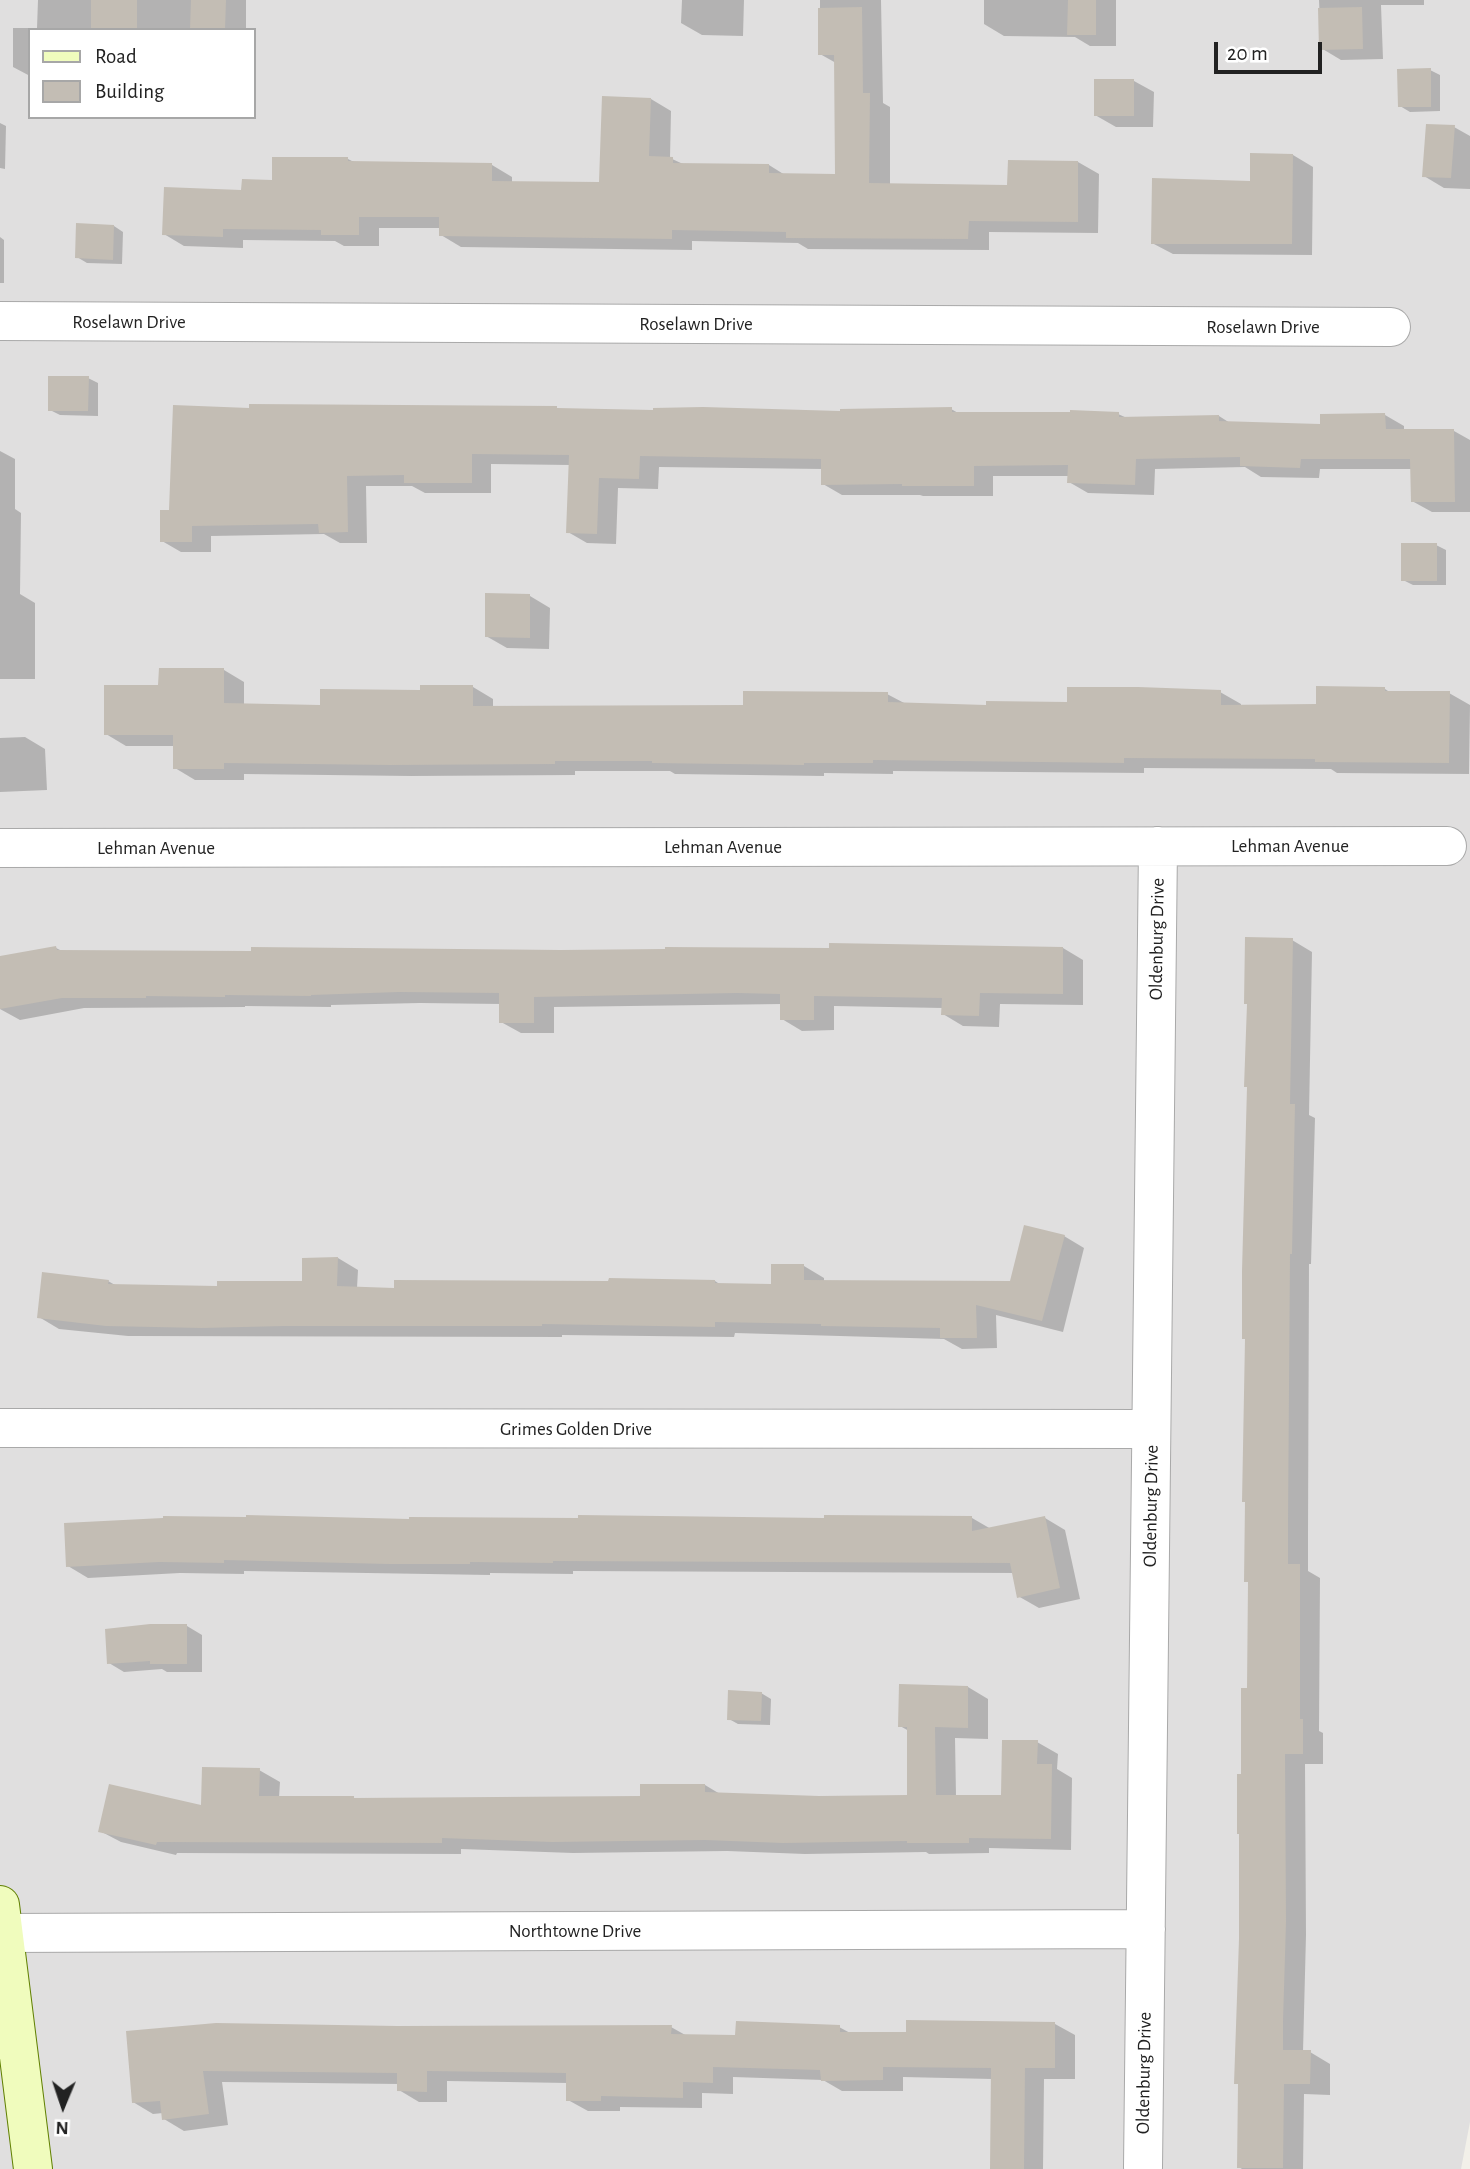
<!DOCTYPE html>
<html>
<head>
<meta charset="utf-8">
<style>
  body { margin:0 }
  #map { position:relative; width:1470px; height:2169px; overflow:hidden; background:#f2f0e9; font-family:"Alegreya Sans",sans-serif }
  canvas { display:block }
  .legend { position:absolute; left:28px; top:28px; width:228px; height:91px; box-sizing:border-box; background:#fff; border:2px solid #a7a7a7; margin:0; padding:9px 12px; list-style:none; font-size:21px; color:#222 }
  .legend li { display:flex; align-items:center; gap:14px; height:35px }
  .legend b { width:35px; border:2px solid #a7a7a7 }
  .north { position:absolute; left:28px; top:2071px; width:70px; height:70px; -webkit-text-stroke:5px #fff; paint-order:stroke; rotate:182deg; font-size:19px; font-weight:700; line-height:28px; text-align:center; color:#222 }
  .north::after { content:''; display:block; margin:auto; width:24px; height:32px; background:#222; clip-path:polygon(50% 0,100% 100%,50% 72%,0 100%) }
  .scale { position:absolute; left:1214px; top:42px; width:108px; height:32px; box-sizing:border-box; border:4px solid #222; border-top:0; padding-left:9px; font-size:21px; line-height:24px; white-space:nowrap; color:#222; -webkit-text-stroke:5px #fff; paint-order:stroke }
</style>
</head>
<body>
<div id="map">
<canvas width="1470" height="2169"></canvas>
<ul class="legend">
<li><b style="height:9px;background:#f0fcbd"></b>Road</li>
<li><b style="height:19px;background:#c3bdb4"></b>Building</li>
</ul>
<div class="north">N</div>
<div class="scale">20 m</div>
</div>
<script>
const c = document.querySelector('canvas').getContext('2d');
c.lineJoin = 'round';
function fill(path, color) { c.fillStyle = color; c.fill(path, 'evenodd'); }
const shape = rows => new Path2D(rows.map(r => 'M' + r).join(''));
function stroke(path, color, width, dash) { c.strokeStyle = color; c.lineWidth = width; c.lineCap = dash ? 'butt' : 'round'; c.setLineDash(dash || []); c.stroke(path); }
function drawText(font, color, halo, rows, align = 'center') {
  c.font = font + ' "Alegreya Sans",sans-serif'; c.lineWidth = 7; c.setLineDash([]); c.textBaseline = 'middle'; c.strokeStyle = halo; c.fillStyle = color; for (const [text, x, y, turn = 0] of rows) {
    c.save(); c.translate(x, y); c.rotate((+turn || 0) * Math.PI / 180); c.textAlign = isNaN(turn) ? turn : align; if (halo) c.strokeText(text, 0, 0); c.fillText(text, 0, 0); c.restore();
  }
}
const residential = shape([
  [0,0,1470,0,1470,2122,1461,2169,0,2169],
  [30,30,254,30,254,117,30,117]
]);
const shadow = shape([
  [38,0,246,0,246,30,30,30,30,76,13,67,13,28,37,28],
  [682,0,744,0,743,36,702,35,681,23],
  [820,0,881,0,883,103,890,107,890,185,1009,187,1078,162,1099,174,1098,233,989,232,989,250,808,249,798,243,692,241,692,250,461,247,441,235,441,228,379,228,379,246,344,246,335,241,243,240,243,248,184,246,164,234,243,191,348,159,354,162,492,165,512,177,512,183,600,184,651,99,671,111,670,158,683,164,769,165,785,175,837,175,836,63,820,54],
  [984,0,1116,0,1116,46,1090,46,1075,37,1004,36,984,24],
  [1319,0,1424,0,1424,5,1381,5,1383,59,1341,60,1321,48],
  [1430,70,1440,75,1440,111,1410,112,1400,106],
  [1134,81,1154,92,1153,127,1116,127,1095,115],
  [0,123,6,126,5,169,0,168],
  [1454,127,1470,136,1470,189,1444,188,1424,176],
  [1293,155,1313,167,1312,255,1173,254,1152,243],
  [114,226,123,232,122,264,87,263,77,257],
  [0,237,4,240,4,283,0,283],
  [88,378,98,383,98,416,60,415,50,410],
  [951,409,960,414,1118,414,1127,418,1219,416,1230,423,1322,425,1385,415,1404,426,1404,431,1454,431,1470,440,1470,512,1432,512,1412,501,1412,469,1320,469,1319,478,1261,477,1245,467,1155,469,1154,495,1088,493,1069,482,1069,476,993,476,993,496,923,496,920,495,842,495,823,484,823,469,659,467,658,489,618,488,616,544,587,543,568,532,570,465,491,464,491,493,425,493,412,486,366,486,367,543,340,543,324,534,211,536,211,552,181,552,162,541,171,512,250,410,842,413],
  [0,451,15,459,15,509,21,513,20,594,35,603,35,679,0,679],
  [1436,545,1446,550,1446,585,1413,585,1403,580],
  [530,596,550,608,549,649,507,648,486,636],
  [224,670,244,682,244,705,322,707,422,692,473,687,493,699,493,708,744,707,887,694,906,704,988,707,1069,704,1220,692,1241,704,1241,707,1318,706,1385,689,1391,693,1449,693,1470,705,1469,774,1337,773,1331,769,1144,768,1144,773,893,771,893,774,824,773,824,776,675,774,670,771,575,771,575,775,411,776,244,774,244,780,195,780,175,768,175,746,126,746,106,734,160,687],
  [25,737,45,749,47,790,0,792,0,738],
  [1292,940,1312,952,1309,1115,1315,1118,1311,1264,1309,1264,1308,1535,1308,1571,1320,1578,1319,1731,1323,1733,1323,1764,1305,1764,1306,1935,1303,2052,1310,2052,1330,2064,1330,2095,1304,2094,1303,2169,1242,2169,1239,2167,1249,1690,1250,1583,1246,1581],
  [56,948,64,952,561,952,1063,948,1083,960,1083,1005,1000,1004,999,1027,963,1026,943,1014,943,1008,834,1006,834,1030,802,1031,782,1019,782,1004,554,1007,554,1033,521,1033,501,1022,501,1004,420,1003,331,1005,331,1007,245,1006,245,1007,84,1008,20,1020,0,1009,0,958],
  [1064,1236,1084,1248,1063,1332,996,1315,997,1348,962,1349,944,1339,735,1333,734,1337,562,1335,562,1337,128,1336,59,1329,39,1317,108,1281,115,1285,219,1287,303,1283,338,1258,358,1270,357,1288,395,1290,715,1281,721,1285,773,1286,804,1266,824,1278,824,1282,1011,1283],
  [972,1518,991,1529,1045,1518,1065,1530,1080,1599,1039,1608,1018,1596,1014,1573,573,1571,573,1574,490,1573,490,1575,244,1571,244,1574,180,1573,88,1578,68,1566,411,1521],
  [187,1626,202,1635,202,1672,167,1672,162,1669,124,1672,109,1663],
  [968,1687,988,1699,988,1739,955,1738,956,1796,1003,1796,1037,1742,1058,1754,1057,1769,1072,1778,1071,1850,989,1848,989,1853,929,1854,926,1852,805,1854,727,1851,573,1853,461,1849,461,1854,177,1853,176,1855,121,1842,100,1831,203,1808,259,1770,280,1782,279,1798,353,1797,357,1800,642,1798,705,1785,720,1794,819,1797,909,1797,909,1731,900,1726],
  [761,1693,771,1699,770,1725,738,1724,729,1719],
  [1055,2024,1075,2035,1075,2079,1044,2079,1043,2169,991,2169,992,2079,903,2077,903,2091,842,2091,823,2080,733,2077,733,2094,702,2093,702,2108,620,2107,620,2111,588,2111,568,2100,568,2083,447,2081,447,2102,419,2102,399,2090,399,2084,222,2082,228,2125,184,2131,164,2119,163,2113,153,2114,133,2102,127,2032,397,2028,671,2027,687,2036,737,2036,839,2027,852,2034,908,2033]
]);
const building = shape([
  [91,0,137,0,137,30,91,30],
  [191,0,226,0,225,30,190,30],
  [1068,0,1096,0,1096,35,1067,35],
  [862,7,863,93,870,93,869,183,1007,185,1008,160,1078,161,1078,222,969,221,968,239,786,238,786,232,672,230,672,239,439,236,439,217,359,217,359,235,321,235,321,230,223,229,223,237,162,235,164,187,241,190,242,179,272,180,272,157,348,157,348,161,492,163,492,181,599,182,602,96,651,98,649,156,673,157,673,163,769,164,769,173,835,174,834,55,818,55,818,8],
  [1362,7,1363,49,1319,50,1318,8],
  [1431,68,1431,107,1398,107,1397,69],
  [1094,79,1134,79,1134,116,1094,116],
  [1426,124,1455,125,1451,178,1422,177],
  [1250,153,1293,154,1292,244,1151,244,1152,178,1250,181],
  [76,223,114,225,113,260,75,258],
  [48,376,89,376,88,411,48,411],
  [249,404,557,406,557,408,653,410,653,408,703,407,840,411,840,409,952,407,952,412,1070,412,1070,410,1119,412,1119,417,1219,415,1219,421,1320,424,1320,414,1385,413,1386,429,1454,429,1455,502,1411,502,1410,459,1301,459,1300,468,1240,466,1240,457,1136,459,1135,485,1067,483,1068,465,974,466,974,486,902,486,902,484,821,485,821,459,640,456,639,479,599,478,597,534,566,533,569,455,472,454,472,483,404,483,404,475,347,476,348,532,319,533,318,524,192,526,192,542,160,542,160,510,169,510,173,405,249,408],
  [1401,543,1437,543,1437,581,1401,581],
  [485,593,530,594,530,638,485,637],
  [159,668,224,668,224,703,320,705,320,689,420,690,420,685,473,685,473,706,743,705,743,691,888,692,888,702,986,705,986,701,1067,702,1067,687,1138,687,1221,690,1221,705,1316,704,1316,686,1385,687,1385,691,1450,691,1449,763,1315,762,1315,759,1124,758,1124,763,873,760,873,763,804,763,804,765,652,763,652,761,555,761,555,764,390,765,224,763,224,769,173,769,173,735,104,735,104,685,158,685],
  [1245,937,1293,938,1290,1104,1295,1104,1292,1254,1290,1254,1288,1522,1288,1564,1300,1564,1300,1719,1303,1719,1303,1754,1285,1754,1286,1922,1283,2022,1283,2050,1311,2050,1310,2084,1284,2084,1283,2168,1237,2168,1238,2084,1234,2084,1239,1939,1239,1834,1237,1834,1237,1774,1241,1774,1241,1688,1247,1688,1248,1582,1244,1582,1245,1502,1242,1502,1245,1339,1242,1339,1242,1271,1247,1087,1244,1087,1247,1004,1244,1004],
  [829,943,1063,947,1063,994,980,993,979,1016,941,1015,942,998,814,996,814,1020,780,1020,780,994,737,993,534,997,534,1023,499,1023,499,993,399,992,311,995,311,996,225,995,225,997,146,996,146,998,62,998,0,1009,0,956,56,946,57,950,251,951,251,947,561,950,665,949,665,947,829,948],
  [1024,1225,1065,1235,1042,1321,976,1305,977,1338,940,1338,940,1328,821,1326,821,1324,715,1322,715,1327,542,1324,542,1326,284,1326,202,1328,106,1326,37,1318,42,1272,109,1280,108,1284,217,1286,217,1281,302,1281,302,1258,338,1257,337,1286,394,1288,394,1280,608,1281,609,1278,715,1280,715,1283,771,1284,771,1264,804,1264,804,1280,1010,1281],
  [246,1515,409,1519,409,1517,578,1518,578,1515,824,1518,824,1515,972,1516,972,1531,1045,1516,1060,1588,1017,1598,1010,1563,553,1561,553,1563,470,1562,470,1564,389,1564,224,1560,224,1563,159,1562,66,1567,64,1523,163,1518,163,1516,246,1517],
  [150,1624,187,1624,187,1664,150,1664,150,1661,107,1664,105,1629],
  [899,1684,968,1686,968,1728,935,1727,936,1795,1001,1795,1002,1740,1038,1740,1037,1764,1052,1764,1051,1839,969,1838,969,1843,907,1843,907,1841,783,1843,705,1840,552,1842,442,1838,442,1843,157,1842,156,1845,98,1832,109,1784,201,1805,202,1767,260,1768,259,1796,354,1796,354,1798,640,1796,640,1784,705,1784,705,1792,819,1796,907,1795,907,1727,898,1727],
  [728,1690,762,1692,761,1721,727,1720],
  [906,2020,1055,2022,1055,2068,1025,2068,1024,2169,990,2169,991,2068,883,2067,883,2080,821,2081,820,2070,713,2067,713,2083,683,2082,683,2098,601,2096,601,2101,566,2101,566,2073,427,2071,427,2092,397,2091,397,2073,203,2071,209,2114,162,2120,160,2101,132,2103,126,2031,216,2023,398,2026,672,2025,671,2034,735,2035,736,2021,840,2025,840,2032,906,2032]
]);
const street = shape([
  [0,321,1391,327],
  [0,848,1447,846],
  [0,1428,1151,1429],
  [0,1933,1146,1929],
  [1143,2167,1158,846]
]);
const secondary = shape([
  [0,1905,33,2169]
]);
const streetNames = [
  ["Roselawn Drive",129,322],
  ["Roselawn Drive",696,324],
  ["Roselawn Drive",1263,327],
  ["Lehman Avenue",1290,846],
  ["Lehman Avenue",723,847],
  ["Lehman Avenue",156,848],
  ["Oldenburg Drive",1157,939,-89],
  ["Grimes Golden Drive",576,1429],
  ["Oldenburg Drive",1151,1506,-89],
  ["Northtowne Drive",575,1931],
  ["Oldenburg Drive",1144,2073,-89]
];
fill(residential, '#e0dfdf');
fill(shadow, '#0003');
fill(building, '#c3bdb4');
stroke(street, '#a9a9a9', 40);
stroke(secondary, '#618002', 40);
stroke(street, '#fff', 38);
stroke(secondary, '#f0fcbd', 38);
drawText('19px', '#222', '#fff', streetNames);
</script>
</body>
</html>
